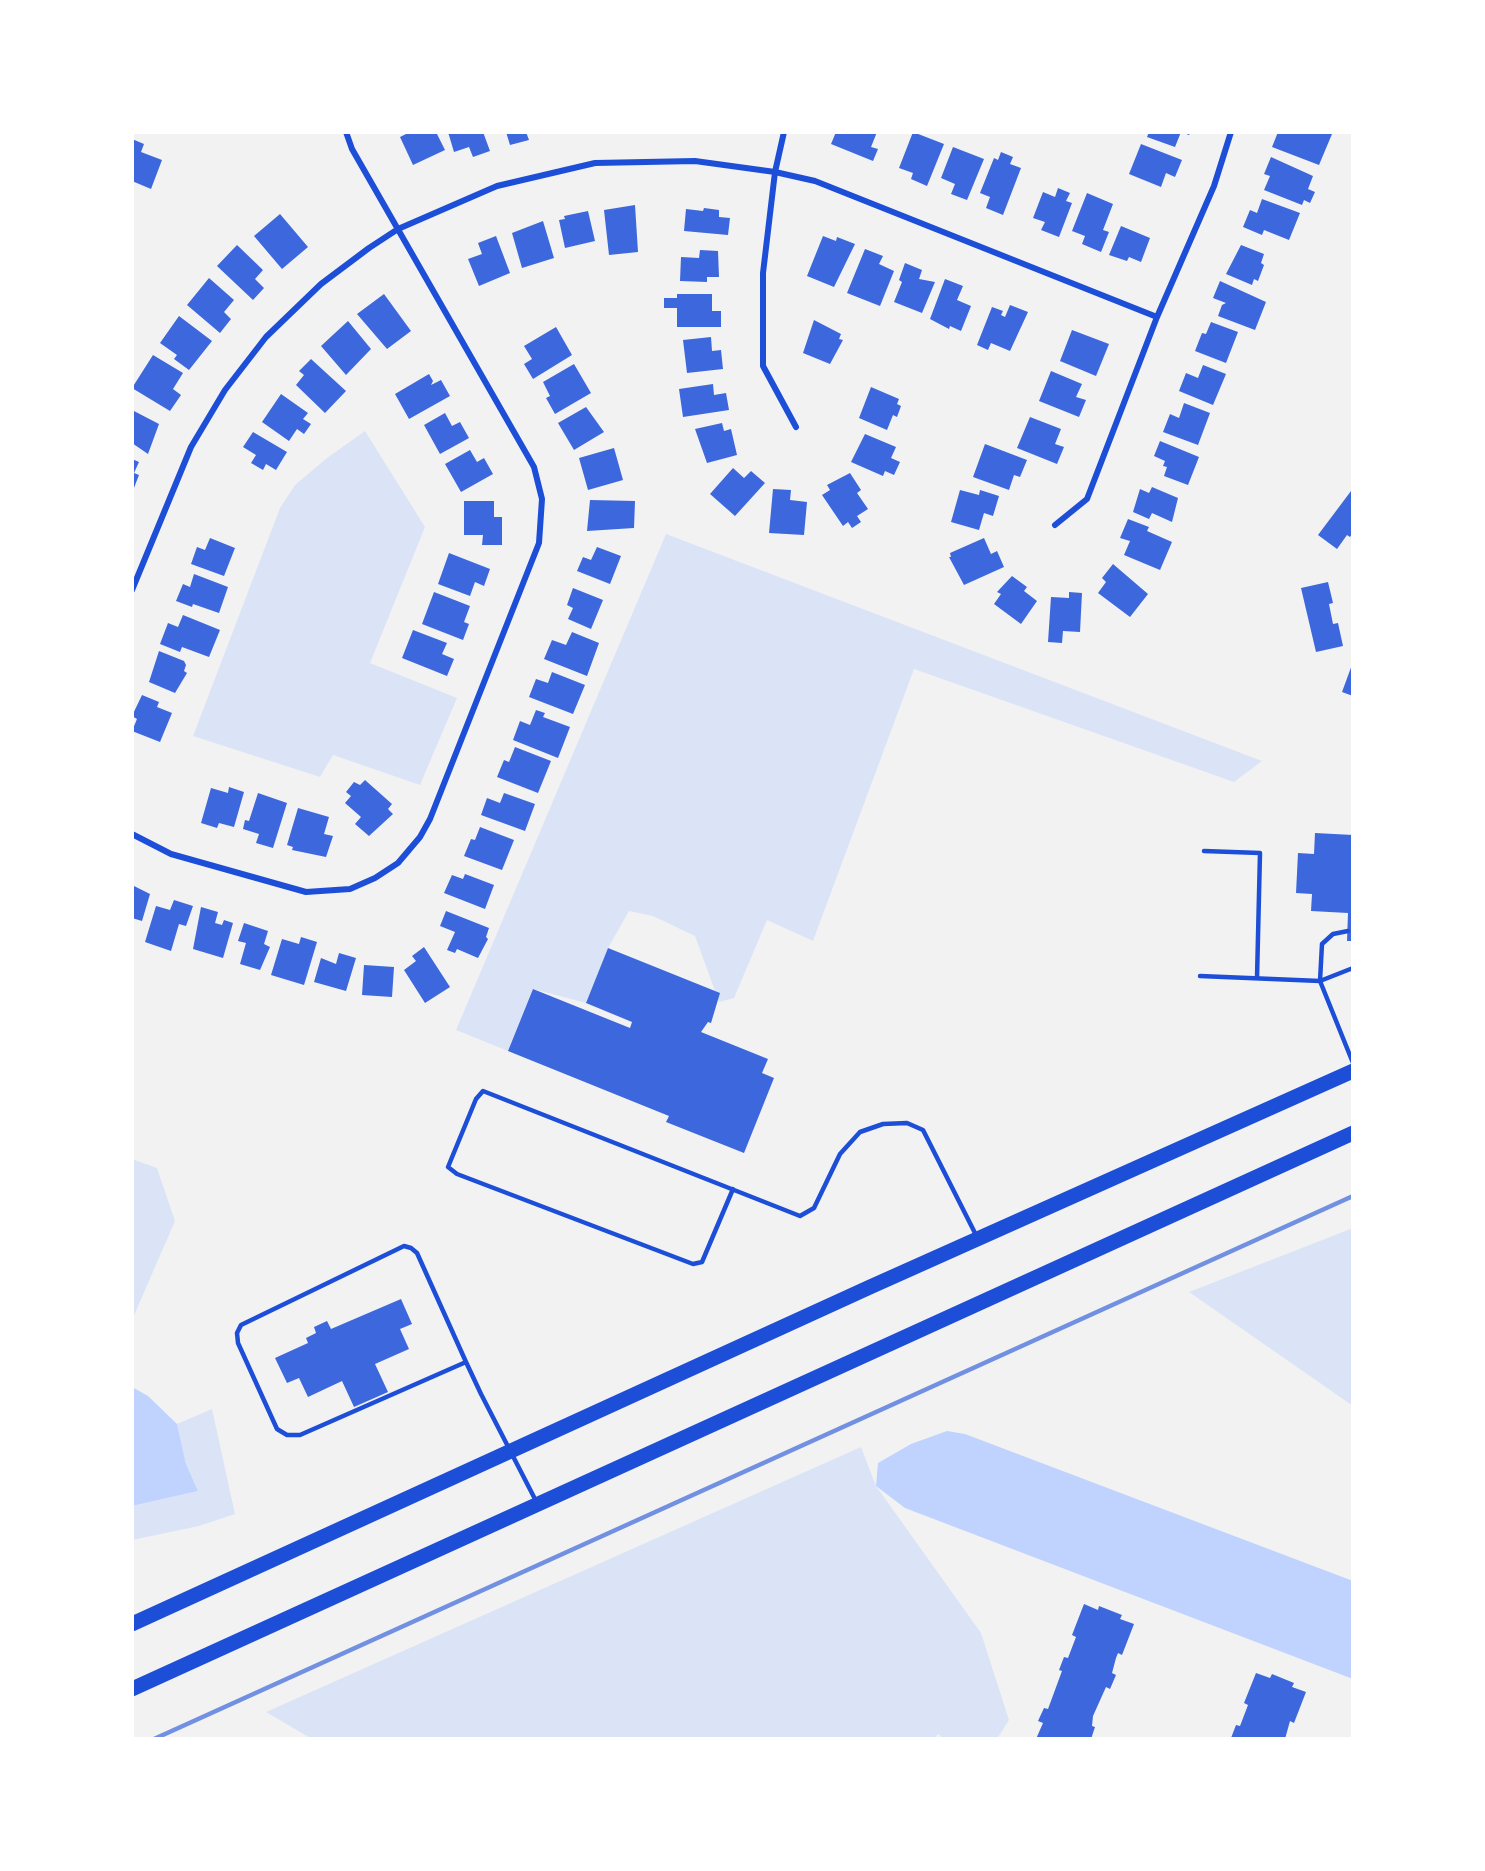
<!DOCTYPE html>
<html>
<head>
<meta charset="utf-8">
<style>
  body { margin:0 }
  #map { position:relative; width:1485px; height:1871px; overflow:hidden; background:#f2f2f2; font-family:Raleway,sans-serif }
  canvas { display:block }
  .frame { position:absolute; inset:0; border:134px solid #fff; pointer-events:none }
</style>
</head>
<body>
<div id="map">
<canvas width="1485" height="1871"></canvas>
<div class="frame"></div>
</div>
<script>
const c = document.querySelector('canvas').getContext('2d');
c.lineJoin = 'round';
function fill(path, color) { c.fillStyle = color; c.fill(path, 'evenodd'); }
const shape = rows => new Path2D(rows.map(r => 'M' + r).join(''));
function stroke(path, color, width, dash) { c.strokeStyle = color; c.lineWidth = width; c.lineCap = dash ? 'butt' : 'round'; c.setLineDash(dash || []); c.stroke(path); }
const green = shape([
  [365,431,425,527,370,663,457,698,420,785,333,755,320,777,193,736,280,508,295,485,327,458],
  [666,534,1262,761,1234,782,914,669,813,941,767,920,734,998,719,1002,695,936,653,916,629,911,608,948,586,1003,533,989,508,1051,456,1030],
  [132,1159,157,1168,175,1221,132,1320],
  [1353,1228,1353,1406,1189,1292],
  [212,1409,235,1514,199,1526,132,1540,132,1506,198,1491,186,1464,177,1424],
  [861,1447,876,1486,981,1633,1009,1720,997,1739,944,1739,938,1734,934,1739,312,1739,266,1712]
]);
const water = shape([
  [132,1387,148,1396,177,1424,186,1464,198,1491,132,1506],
  [947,1431,965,1434,1353,1581,1353,1679,905,1508,876,1486,878,1463,911,1444]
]);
const building = shape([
  [410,132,436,132,445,150,413,165,400,137],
  [448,132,483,132,490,151,473,157,469,147,454,152],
  [506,132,526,132,529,140,510,145],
  [836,132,877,132,871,147,878,149,873,161,831,144],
  [913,132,944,144,927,186,911,179,913,173,899,168],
  [1149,132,1191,132,1189,135,1181,132,1175,147,1147,137],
  [1278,132,1328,132,1332,134,1319,165,1272,147],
  [132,139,144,144,141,152,162,160,151,189,132,181],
  [1141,144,1182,160,1175,177,1166,173,1161,187,1129,174],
  [953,147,984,159,967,200,951,194,955,184,941,178],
  [1001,152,1013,157,1010,164,1021,168,1003,215,986,208,990,197,980,193,994,158,998,160],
  [1271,157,1313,176,1308,189,1315,192,1310,203,1304,200,1302,205,1264,190,1270,176,1264,174],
  [1058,188,1070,193,1066,201,1072,203,1059,237,1041,230,1045,222,1033,218,1043,192,1055,197],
  [1087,193,1113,204,1103,230,1109,232,1101,252,1082,244,1085,236,1072,231],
  [1262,199,1300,213,1289,240,1264,230,1262,235,1243,227,1250,210,1257,213],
  [635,205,638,252,609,255,604,210],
  [704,208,719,210,719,217,730,218,728,235,684,231,686,209,703,211],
  [588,211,595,241,565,248,559,220,565,219,564,216],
  [280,214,308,247,282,269,254,236],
  [543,221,554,258,522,268,512,233],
  [1121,226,1150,238,1141,262,1129,257,1127,261,1109,255],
  [496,236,510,273,479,286,468,259,482,254,478,243],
  [823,236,836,241,837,237,855,244,834,287,807,276],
  [237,245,263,270,255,279,264,288,253,300,217,266],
  [1241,245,1264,254,1261,263,1264,265,1258,281,1254,279,1252,285,1226,274],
  [865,249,883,256,879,264,894,271,880,306,847,293],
  [700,250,718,251,719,277,707,277,707,282,680,281,681,257,699,258],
  [905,263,922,270,919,279,935,282,922,313,894,302,902,282,899,280],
  [209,278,234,300,224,312,231,319,220,333,187,305],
  [945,279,963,286,957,300,971,306,961,331,950,326,949,329,930,319],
  [1220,281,1266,302,1255,330,1218,316,1222,305,1226,303,1213,298],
  [384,294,411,331,387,349,357,314],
  [677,294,712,294,712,311,721,311,721,327,677,327,677,308,664,308,664,298,677,298],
  [1010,305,1028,312,1010,351,991,343,988,350,977,345,992,307,1003,311,1001,315,1005,317],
  [179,316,212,341,189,370,174,359,177,355,160,343],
  [814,320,841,334,839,339,843,340,830,364,803,353],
  [348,321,371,349,346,375,321,346],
  [1211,322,1238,332,1226,363,1195,351,1202,333,1206,334],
  [556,327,572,355,533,379,524,364,532,359,524,346],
  [1072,330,1109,344,1096,376,1060,361],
  [711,337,712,351,721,350,723,369,687,373,683,340],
  [153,355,183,373,173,389,181,395,170,411,132,388],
  [311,359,346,391,325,413,296,385,304,375,299,371],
  [574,364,591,393,555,414,546,398,550,396,543,382],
  [1203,365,1226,374,1213,405,1179,391,1186,373,1198,378],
  [1051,371,1082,384,1076,397,1086,400,1079,417,1039,401],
  [429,374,433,381,431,385,441,380,450,396,409,419,395,394],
  [713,384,714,395,726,393,729,410,683,417,679,389],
  [871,387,899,399,897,404,901,406,897,417,893,415,887,430,859,418],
  [281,394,308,413,303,419,311,424,304,434,297,429,289,441,262,422],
  [1184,403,1210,413,1198,445,1163,432,1170,414,1179,418],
  [586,407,604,432,574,450,558,423],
  [132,410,159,424,148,454,132,443],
  [445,413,452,426,460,422,469,438,440,454,424,425],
  [1030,417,1061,429,1055,444,1064,447,1057,464,1017,448],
  [722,423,724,431,731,429,737,455,707,463,695,429],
  [253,432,287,452,276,470,266,464,263,470,251,463,256,455,243,447],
  [865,434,896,447,891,458,900,462,894,475,885,471,883,476,851,462],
  [1160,441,1199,457,1188,485,1164,476,1167,467,1163,466,1165,461,1154,456],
  [985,444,1027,460,1020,477,1014,475,1009,490,973,477],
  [614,448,623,480,588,490,579,458],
  [470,450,477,462,484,458,493,474,461,492,445,464],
  [132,459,139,462,134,473,139,475,132,493],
  [733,468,744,478,751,471,765,483,735,516,710,494],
  [850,473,861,490,857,493,868,509,857,516,861,522,852,528,848,522,843,526,822,495,830,490,827,485],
  [1152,487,1178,498,1172,522,1152,513,1149,519,1133,512,1140,489,1149,493],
  [773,489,791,490,790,500,807,502,804,535,769,533],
  [960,490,979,495,980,490,999,496,993,516,984,513,979,530,951,522],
  [1351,491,1353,533,1350,537,1347,535,1337,549,1318,535],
  [590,500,635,501,634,528,587,531],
  [464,501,494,501,494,517,502,517,502,545,482,545,483,535,464,535],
  [1128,519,1149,527,1147,531,1172,542,1160,570,1124,555,1130,541,1120,538],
  [210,538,235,548,224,576,191,564,197,547,205,550],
  [984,538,991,554,997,551,1004,567,964,585,949,557,951,557,950,553],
  [597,547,621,556,610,584,577,571,583,557,591,560],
  [449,553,490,569,484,586,475,582,470,596,438,584],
  [1113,564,1148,594,1130,617,1098,593,1106,582,1102,578],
  [194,574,228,587,219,613,193,604,192,607,176,601,183,584,190,587],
  [1012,576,1027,587,1024,591,1037,601,1021,624,994,604,1001,594,997,592],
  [1328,582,1333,603,1329,604,1333,624,1338,623,1343,646,1316,652,1301,588],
  [573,588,603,600,591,629,568,619,573,608,567,605],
  [434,592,470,606,464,622,469,624,463,640,422,624],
  [1069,592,1082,593,1080,632,1063,631,1062,643,1048,642,1051,597,1069,598],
  [183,615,220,630,209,657,182,647,180,652,160,644,168,623,178,627],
  [413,630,447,643,442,654,454,659,447,676,402,658],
  [572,632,599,643,587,676,544,659,552,640,566,645],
  [159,651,184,661,186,665,184,671,187,673,175,693,149,682],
  [1353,662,1353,696,1342,692],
  [552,672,585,685,573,714,529,697,536,679,548,683],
  [142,695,159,702,157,707,172,713,160,742,132,731,137,719,132,716],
  [536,710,545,713,543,717,570,727,558,758,513,740,520,721,530,725],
  [515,747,551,761,538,793,497,777,504,760,509,762],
  [365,780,392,804,388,809,393,814,369,836,355,824,361,817,345,803,351,796,346,792,354,782,360,785],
  [229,787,244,792,234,827,219,823,217,828,201,823,211,788,228,793],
  [258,793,287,803,273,848,256,843,259,834,243,829,245,820,249,821],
  [504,793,535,804,525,831,481,815,487,798,500,803],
  [298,808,329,817,324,834,333,836,326,857,292,850,293,847,287,845],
  [480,827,514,840,502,870,464,856,471,839,475,840],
  [1315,833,1353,835,1353,941,1347,941,1348,913,1311,911,1312,894,1296,893,1298,853,1314,854],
  [465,874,494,885,485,909,444,893,452,875,463,879],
  [132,885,150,894,142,921,132,918],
  [174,900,193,906,186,926,179,924,171,951,145,942,156,906,170,910],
  [201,907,218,912,215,923,222,925,224,920,233,923,223,958,193,949],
  [446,911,489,928,486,937,488,939,478,958,457,949,455,953,447,950,455,932,440,926],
  [244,923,268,931,264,944,270,947,260,970,240,964,246,943,238,941],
  [301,937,317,942,304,985,271,975,282,939,299,944],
  [424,947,450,987,425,1003,404,970,416,961,412,956],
  [608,948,720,993,711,1023,708,1022,701,1032,768,1059,762,1073,774,1078,744,1153,666,1122,669,1116,508,1051,533,989,630,1028,632,1022,586,1003],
  [339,953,356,958,346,991,314,982,321,958,336,964],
  [364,965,394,967,392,997,362,995],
  [401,1299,412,1324,400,1329,409,1349,375,1364,388,1392,354,1407,342,1381,308,1397,299,1378,287,1383,275,1358,308,1343,306,1338,316,1333,314,1327,327,1321,331,1329],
  [1084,1604,1098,1610,1099,1606,1122,1615,1120,1619,1134,1624,1122,1655,1118,1653,1116,1658,1112,1673,1116,1675,1110,1689,1106,1687,1093,1716,1092,1726,1095,1727,1091,1739,1036,1739,1043,1723,1038,1721,1044,1708,1048,1709,1062,1671,1059,1670,1064,1657,1068,1658,1076,1637,1072,1635],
  [1256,1673,1270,1678,1272,1674,1294,1683,1292,1687,1306,1692,1294,1723,1290,1721,1285,1739,1231,1738,1236,1725,1240,1726,1248,1705,1244,1703]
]);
const service = shape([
  [1204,851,1260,853,1257,978],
  [1353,968,1320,981,1353,1063],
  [1200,976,1320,981,1322,944,1333,934,1348,931],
  [733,1189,702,1262,693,1264,457,1174,448,1167,476,1099,483,1091,800,1216,814,1208,840,1154,860,1132,883,1124,907,1123,923,1130,977,1237],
  [466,1362,300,1435,287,1435,277,1429,238,1343,237,1333,241,1325,404,1246,411,1248,417,1253,466,1362,481,1394,536,1501]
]);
const minor = shape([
  [784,132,775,172,763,273,763,366,796,427],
  [1055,525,1087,499,1157,317,1214,186,1231,132],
  [132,590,191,447,225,390,266,337,321,284,369,248,398,229,497,186,595,163,695,161,775,172,815,181,1157,317],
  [132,834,171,854,306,892,350,889,375,878,398,863,420,837,430,819,539,543,542,499,534,467,352,149,346,132]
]);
const primary = shape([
  [132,1624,870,1287,1353,1071],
  [132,1689,1353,1133]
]);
const rail = shape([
  [154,1739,1353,1196]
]);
fill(green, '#dbe4f7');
fill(water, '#bfd3fe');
fill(building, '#3d67dc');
stroke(service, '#1d4ed8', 4.5);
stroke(minor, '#1d4ed8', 6);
stroke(primary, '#1d4ed8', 15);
stroke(rail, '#7290e2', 4.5);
</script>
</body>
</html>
